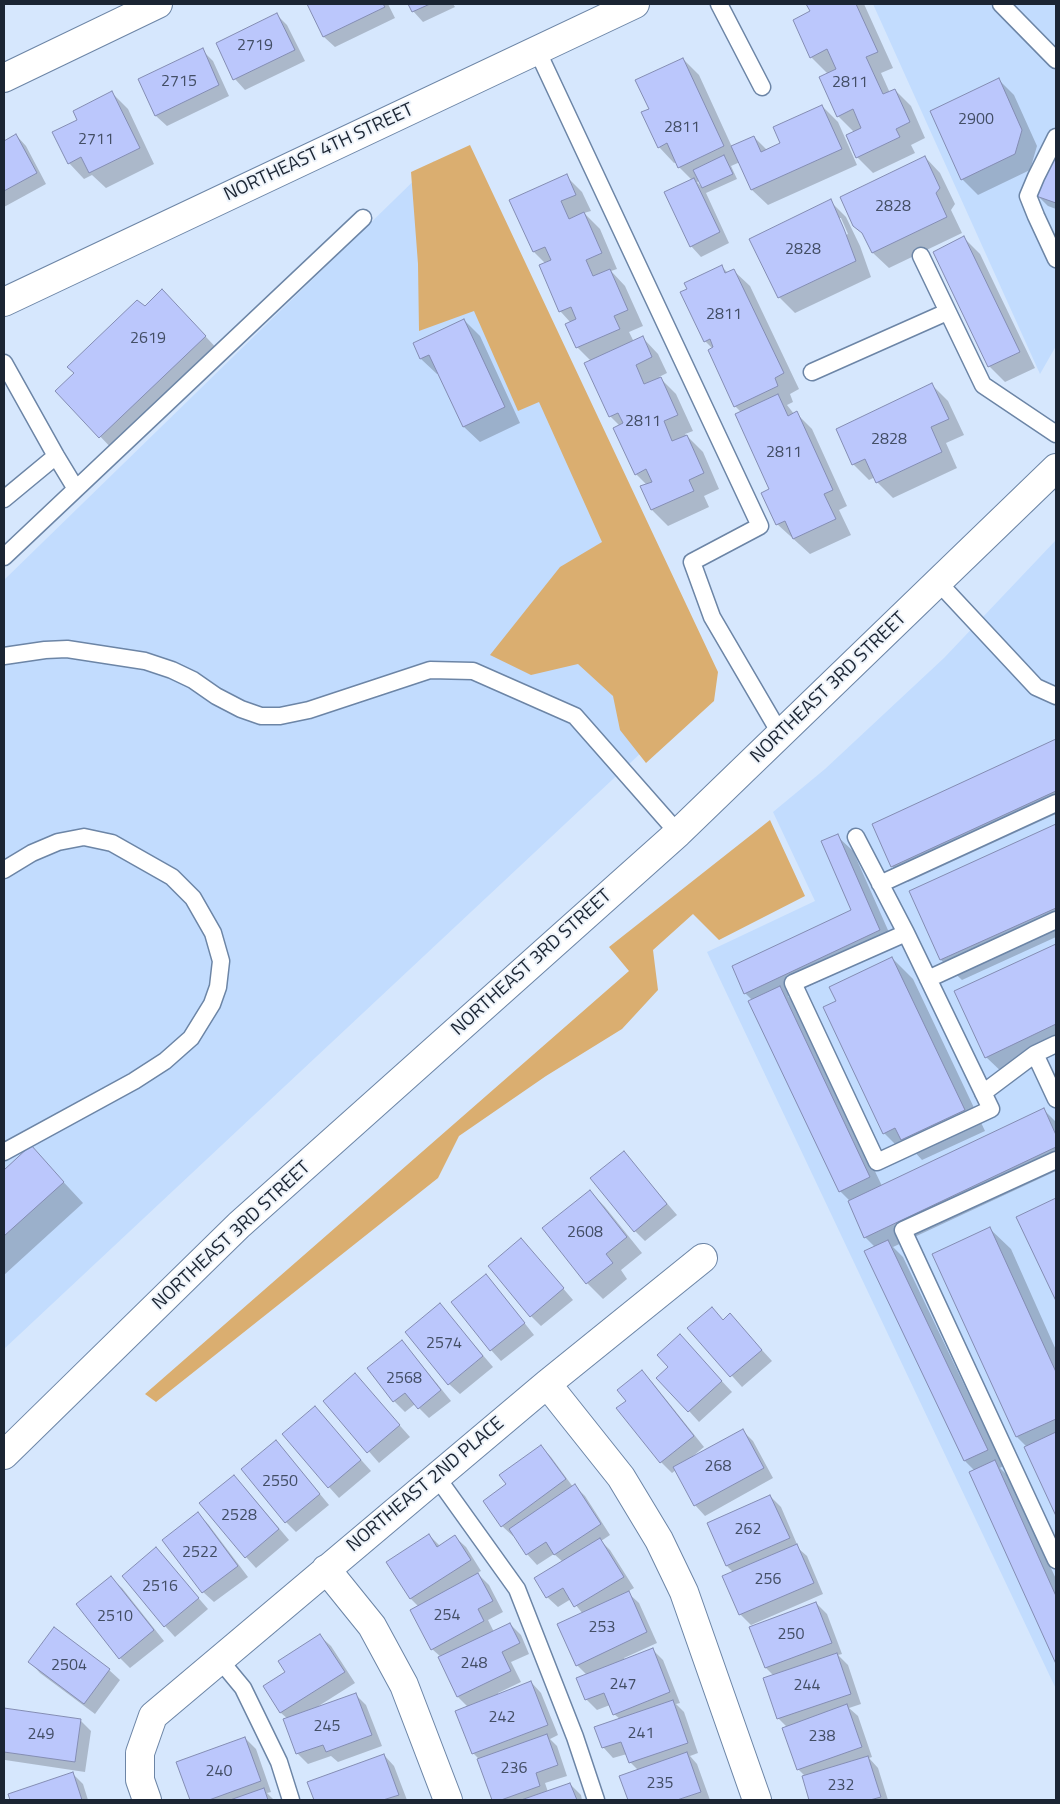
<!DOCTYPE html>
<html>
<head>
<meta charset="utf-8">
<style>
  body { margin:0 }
  #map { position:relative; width:1060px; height:1804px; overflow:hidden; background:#d6e7fd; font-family:"Titillium Web",sans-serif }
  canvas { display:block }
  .frame { position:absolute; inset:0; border:5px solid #1b2533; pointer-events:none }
</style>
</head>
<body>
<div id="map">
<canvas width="1060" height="1804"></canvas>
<div class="frame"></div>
</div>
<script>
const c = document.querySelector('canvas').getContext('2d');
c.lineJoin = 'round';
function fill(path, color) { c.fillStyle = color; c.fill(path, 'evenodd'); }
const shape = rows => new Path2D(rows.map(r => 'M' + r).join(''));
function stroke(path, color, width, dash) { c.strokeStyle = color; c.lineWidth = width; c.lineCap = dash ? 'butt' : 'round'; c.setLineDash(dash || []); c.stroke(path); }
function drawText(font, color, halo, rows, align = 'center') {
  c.font = font + ' "Titillium Web",sans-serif'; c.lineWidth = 4; c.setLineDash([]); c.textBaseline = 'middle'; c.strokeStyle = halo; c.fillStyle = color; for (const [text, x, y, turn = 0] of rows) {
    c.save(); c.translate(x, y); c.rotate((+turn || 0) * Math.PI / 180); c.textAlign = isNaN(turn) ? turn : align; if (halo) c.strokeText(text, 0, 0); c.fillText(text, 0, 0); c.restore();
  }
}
const built = shape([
  [873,4,1056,4,1056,346,1040,374],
  [434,161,690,707,4,1349,4,580],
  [1056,540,1056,1689,707,952,815,901,773,812,825,769,944,658]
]);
const green = shape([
  [470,145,718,672,714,701,646,763,620,730,613,696,578,664,531,675,490,655,560,567,602,542,539,402,518,411,474,311,419,331,418,264,411,172],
  [770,820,805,896,719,940,693,914,653,950,658,990,622,1029,546,1076,459,1136,438,1178,156,1402,145,1394,629,971,609,947]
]);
const shadow = shape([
  [308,4,388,4,395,18,335,47,324,37],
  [409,4,453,4,455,7,423,22,413,11],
  [808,4,864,4,893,68,881,73,890,93,895,90,911,106,925,138,911,145,915,153,873,173,857,157,855,133,838,116,828,74,811,57,812,12],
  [277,15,287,25,305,61,245,90,235,79],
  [202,50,213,61,229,96,167,126,156,116,140,80],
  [683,59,699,75,732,147,754,137,767,150,782,144,822,106,838,122,857,165,768,205,752,190,740,162,731,166,737,179,706,193,729,243,701,257,691,246,692,180,679,167,677,162,674,163,659,147,650,109],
  [699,181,703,188,702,188,697,182],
  [998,79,1014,95,1037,146,1030,170,978,195,962,179],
  [112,93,128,109,154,164,106,188,92,175,84,179,69,163,79,120],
  [16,135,26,146,46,184,4,207,4,142],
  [1052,155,1056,157,1056,209,1048,206,1037,195],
  [925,157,940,173,955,204,951,210,962,233,889,268,873,253,865,236,854,225],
  [566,176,582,192,591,211,584,213,600,229,617,269,611,271,625,286,643,326,629,332,634,342,643,338,658,354,667,373,659,377,676,394,693,431,685,434,703,452,719,489,704,496,709,507,668,526,652,510,642,487,647,485,636,474,620,426,610,416,591,361,577,347,571,323,561,312,540,266,546,264,534,252],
  [830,201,846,217,860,246,871,277,795,313,779,297],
  [838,218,841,218,848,234,846,235],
  [964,238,980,254,1035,368,1005,382,989,366,934,252],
  [721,266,728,273,734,271,750,286,799,389,790,394,793,402,787,405,794,414,796,413,812,429,847,506,839,510,851,535,810,554,777,524,770,490,741,412,735,406,709,351,713,349,705,341,688,289],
  [178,307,221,353,116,453,57,391,145,308],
  [464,320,480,336,520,423,480,442,464,427,439,374,437,374,421,359],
  [932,385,948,401,964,435,946,443,957,468,893,498,877,482,875,477,869,480,853,464],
  [1056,741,1056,814,908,882,892,866,873,825],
  [1056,825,1056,937,962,980,941,960,910,891],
  [837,836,853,851,895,946,788,996,795,1004,882,1186,1044,1110,1056,1122,1056,1171,893,1247,903,1257,1003,1466,1000,1468,1010,1478,1056,1579,1056,1660,971,1472,975,1471,965,1461,866,1252,875,1247,865,1237,850,1201,840,1191,753,1001,745,993,853,911],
  [1056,945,1056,1054,1007,1077,986,1057,956,992],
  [892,958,913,979,985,1131,922,1160,913,1150,905,1154,884,1133,825,1008,837,1002],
  [31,1147,83,1203,4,1275,4,1172],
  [624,1153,677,1215,645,1241,635,1231],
  [590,1191,605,1207,642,1253,621,1270,627,1279,603,1299,587,1283],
  [1056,1200,1056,1298,1018,1218],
  [990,1229,1011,1249,1056,1350,1056,1513,1026,1448,1027,1447,1017,1437],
  [521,1239,573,1300,541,1326,531,1316],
  [486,1276,496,1287,534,1335,501,1361,491,1350],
  [440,1305,493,1367,460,1394,449,1384],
  [730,1315,772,1361,742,1387,689,1328,724,1321],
  [402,1342,412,1353,451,1401,429,1418,415,1404,405,1412,394,1401,368,1368],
  [690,1347,732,1392,699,1422,689,1411,669,1367],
  [642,1372,652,1382,704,1447,693,1456,694,1457,743,1431,753,1441,773,1478,705,1516,695,1505,676,1470,672,1473,661,1462,618,1408,627,1401],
  [355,1375,410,1437,379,1463,325,1401],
  [315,1408,371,1471,339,1498,329,1487],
  [541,1446,551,1457,573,1487,575,1486,585,1496,610,1535,601,1541,610,1550,634,1588,627,1592,639,1603,657,1643,624,1658,625,1660,652,1649,663,1660,680,1703,676,1704,684,1712,698,1753,690,1756,697,1764,710,1800,629,1800,621,1776,638,1770,630,1762,627,1754,613,1758,603,1747,620,1719,614,1714,610,1705,597,1710,586,1699,587,1675,577,1665,583,1614,571,1599,558,1607,547,1597,563,1562,554,1554,537,1565,527,1554,514,1535,513,1536,502,1526,508,1484],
  [286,1453,329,1505,296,1532,286,1522],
  [244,1487,289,1540,256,1568,246,1557],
  [770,1496,781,1507,799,1549,807,1556,823,1594,751,1625,740,1614,734,1573,727,1566,708,1523],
  [198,1514,208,1524,248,1577,214,1602,203,1592],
  [429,1535,440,1546,455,1537,466,1547,481,1571,477,1573,489,1585,503,1612,488,1620,494,1632,510,1624,521,1635,529,1654,511,1662,521,1682,498,1693,498,1695,531,1682,541,1693,558,1735,550,1739,557,1746,567,1776,545,1783,548,1792,570,1784,581,1795,582,1800,493,1800,480,1760,474,1754,457,1712,468,1707,458,1697,441,1657,432,1649,419,1607,411,1599,387,1563],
  [156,1549,208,1609,175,1637,165,1626],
  [111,1578,122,1588,164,1641,130,1668,120,1658],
  [816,1603,827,1614,842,1654,838,1655,848,1665,861,1704,849,1708,858,1716,872,1757,869,1758,878,1768,888,1800,811,1800,803,1777,805,1776,798,1769,787,1727,778,1718,774,1676,766,1668,751,1628],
  [320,1636,331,1646,355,1683,317,1707,355,1694,366,1705,382,1746,338,1762,331,1756,308,1764,298,1754,285,1720,288,1719,281,1713,265,1687,286,1673],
  [30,1662,109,1670,120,1680,95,1714,40,1673],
  [4,1709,80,1720,91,1731,85,1772,5,1760],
  [245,1738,256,1749,271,1792,267,1793,274,1800,191,1800,178,1763],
  [384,1755,394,1766,407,1800,315,1800,309,1783],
  [72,1773,83,1784,88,1800,11,1800,9,1795]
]);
const building = shape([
  [307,4,383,4,385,7,323,37,307,4],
  [408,4,430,4,412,12,408,4],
  [806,4,856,4,878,52,866,57,883,94,895,89,910,122,896,129,900,137,856,158,846,135,861,128,853,109,837,117,819,77,836,69,827,49,810,58,793,20,810,11,806,4],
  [277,13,295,50,233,80,216,43,277,13],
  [203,48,219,85,155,116,138,79,203,48],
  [683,58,724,146,678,168,667,143,658,148,641,112,649,109,635,80,683,58],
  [999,78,1022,130,1015,154,961,180,930,111,999,78],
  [112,91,140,148,89,173,81,157,68,164,52,132,77,120,73,111,112,91],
  [822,105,842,149,751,190,731,146,754,136,761,152,780,143,773,127,822,105],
  [16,134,37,173,4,191,4,141,16,134],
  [1051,153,1056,155,1056,203,1036,196,1051,153],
  [724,155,733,174,702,188,693,170,724,155],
  [925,156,940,188,936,193,947,217,872,253,862,233,853,226,840,197,925,156],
  [567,174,576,195,561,201,569,219,584,212,602,253,586,260,593,276,610,269,628,310,614,316,620,329,576,348,565,324,576,319,571,307,559,312,539,265,551,260,545,247,533,252,509,200,567,174],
  [694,178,720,232,690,247,664,192,694,178],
  [831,199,844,229,856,261,778,298,749,239,831,199],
  [964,236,1020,352,988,367,933,252,964,236],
  [722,265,725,273,734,269,784,373,775,378,778,386,734,407,708,350,713,347,710,339,704,342,680,292,687,289,684,283,722,265],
  [162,289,206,336,99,438,55,391,74,373,67,367,137,300,145,306,162,289],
  [464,319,505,407,463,427,429,355,420,359,413,343,464,319],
  [643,336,652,357,636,365,644,384,661,377,678,415,664,421,672,441,687,435,704,473,689,480,694,491,651,510,640,486,652,482,646,469,635,475,613,428,623,423,618,413,609,417,584,363,643,336],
  [932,383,949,419,931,427,942,452,876,483,865,459,852,465,836,429,932,383],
  [778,394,788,416,797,411,833,490,824,494,836,519,793,539,785,521,776,525,761,493,769,489,735,414,778,394],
  [1056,739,1056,791,891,867,872,824,1056,739],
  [1056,824,1056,908,940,960,909,891,1056,824],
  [838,834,880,930,744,994,732,966,851,910,821,841,838,834],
  [1056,944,1056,1024,985,1058,954,991,1056,944],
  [892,957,965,1110,901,1140,895,1128,883,1134,823,1007,836,1001,829,987,892,957],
  [780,986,870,1177,839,1192,748,1001,780,986],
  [1044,1108,1056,1135,1056,1147,864,1238,848,1201,1044,1108],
  [31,1145,64,1182,4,1236,4,1170,31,1145],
  [624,1151,667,1204,634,1232,590,1178,624,1151],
  [590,1190,627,1237,606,1254,613,1263,586,1284,542,1228,590,1190],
  [1056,1198,1056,1301,1016,1217,1056,1198],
  [990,1227,1056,1372,1056,1419,1016,1437,932,1254,990,1227],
  [521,1238,564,1288,530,1317,488,1266,521,1238],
  [888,1240,988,1450,964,1461,864,1251,888,1240],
  [486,1274,525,1323,490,1351,451,1302,486,1274],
  [440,1303,483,1356,448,1385,405,1332,440,1303],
  [712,1307,723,1320,730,1313,762,1350,730,1377,687,1328,712,1307],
  [680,1334,722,1381,688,1412,656,1378,668,1367,657,1355,680,1334],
  [402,1340,441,1390,418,1409,405,1393,393,1402,367,1368,402,1340],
  [642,1370,694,1436,660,1463,616,1408,626,1401,617,1390,642,1370],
  [355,1373,400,1425,367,1453,323,1401,355,1373],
  [315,1406,361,1460,328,1488,282,1434,315,1406],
  [743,1429,764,1468,694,1506,673,1467,743,1429],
  [1056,1432,1056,1516,1024,1447,1056,1432],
  [276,1440,320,1494,285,1523,241,1469,276,1440],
  [541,1445,566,1479,501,1527,483,1501,506,1484,499,1475,541,1445],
  [995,1460,1056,1596,1056,1664,969,1472,995,1460],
  [234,1475,279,1529,245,1558,199,1503,234,1475],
  [575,1484,601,1524,554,1555,546,1542,526,1555,509,1529,575,1484],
  [770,1495,790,1538,726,1566,707,1523,770,1495],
  [198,1512,238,1566,202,1593,162,1540,198,1512],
  [429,1534,437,1547,455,1535,471,1560,410,1599,386,1562,429,1534],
  [600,1538,624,1577,574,1607,563,1588,546,1598,534,1578,600,1538],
  [797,1544,814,1583,739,1615,722,1576,797,1544],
  [156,1547,199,1598,164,1627,122,1576,156,1547],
  [478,1573,493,1601,478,1609,484,1621,431,1650,410,1610,478,1573],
  [111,1576,154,1630,119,1659,76,1604,111,1576],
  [629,1591,647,1632,576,1666,557,1624,629,1591],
  [816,1602,832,1643,765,1668,749,1627,816,1602],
  [510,1623,520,1643,502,1652,511,1671,457,1697,438,1657,510,1623],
  [54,1627,110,1669,84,1704,28,1662,54,1627],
  [320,1634,345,1672,280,1713,263,1686,285,1672,278,1661,320,1634],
  [653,1648,670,1692,613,1715,604,1693,585,1700,576,1678,653,1648],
  [837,1653,851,1694,777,1719,763,1678,837,1653],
  [531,1681,548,1725,472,1754,455,1711,531,1681],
  [356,1693,372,1735,326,1752,323,1745,296,1754,283,1719,356,1693],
  [673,1700,688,1743,629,1763,621,1742,602,1748,594,1727,673,1700],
  [847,1704,862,1747,797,1770,782,1728,847,1704],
  [4,1708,81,1719,75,1762,4,1752,4,1708],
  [547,1734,558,1765,536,1773,540,1786,501,1800,492,1800,477,1759,547,1734],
  [245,1737,261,1781,209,1800,190,1800,176,1762,245,1737],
  [687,1752,701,1792,677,1800,628,1800,619,1776,687,1752],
  [384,1754,399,1795,383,1800,314,1800,307,1782,384,1754],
  [868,1756,881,1797,870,1800,809,1800,802,1776,868,1756],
  [73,1772,82,1800,10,1800,8,1794,73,1772],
  [570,1783,577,1800,521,1800,570,1783],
  [264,1788,268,1800,230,1800,264,1788]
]);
const service = shape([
  [719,4,762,87],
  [1001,4,1056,60],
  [537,50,760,526,692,562,712,617,781,735],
  [1056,137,1036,177,1028,196,1036,216,1056,259],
  [921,256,983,385,1056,434],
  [4,363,56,456,76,489],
  [812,372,947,312],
  [4,499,56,456],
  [4,557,363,218],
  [938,582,1036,687,1056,696],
  [4,656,45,650,67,649,145,661,172,670,193,680,216,696,241,709,261,716,280,716,309,710,430,670,473,671,575,716,678,833],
  [856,837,906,933,991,1109,877,1162,793,983,906,933],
  [4,870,32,853,58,842,84,837,112,843,172,877,193,898,213,933,221,961,218,987,212,1004,191,1038,165,1061,134,1081,4,1152],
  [880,884,1056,803],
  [928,979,1056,920],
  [1056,1044,1035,1054,1056,1099],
  [983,1093,1035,1054],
  [1056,1160,903,1230,1056,1560],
  [436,1476,517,1589,575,1737,596,1800],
  [219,1659,243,1688,279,1762,291,1800]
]);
const minor = shape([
  [4,78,158,4],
  [4,302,635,4],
  [547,1384,621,1477,659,1540,684,1592,757,1800],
  [326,1569,372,1626,404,1685,448,1800],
  [147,1800,140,1780,140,1753,153,1716,547,1384,703,1258]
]);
const secondary = shape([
  [4,1455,239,1225,678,833,1056,468]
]);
const numberNames = [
  ["2719",255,46],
  ["2715",179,82],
  ["2811",850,83],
  ["2900",976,120],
  ["2811",682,128],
  ["2711",96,140],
  ["2828",893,207],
  ["2828",803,250],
  ["2811",724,315],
  ["2619",148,339],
  ["2811",643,422],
  ["2828",889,440],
  ["2811",784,453],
  ["2608",585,1233],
  ["2574",444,1344],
  ["2568",404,1379],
  ["268",718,1467],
  ["2550",280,1482],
  ["2528",239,1516],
  ["262",748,1530],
  ["2522",200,1553],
  ["256",768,1580],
  ["2516",160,1587],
  ["254",447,1616],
  ["2510",115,1617],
  ["253",602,1628],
  ["250",791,1635],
  ["248",474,1664],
  ["2504",69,1666],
  ["247",623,1685],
  ["244",807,1686],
  ["242",502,1718],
  ["245",327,1727],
  ["241",641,1734],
  ["249",41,1735],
  ["238",822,1737],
  ["236",514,1769],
  ["240",219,1772],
  ["235",660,1784],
  ["232",841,1786]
];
const streetNames = [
  ["NORTHEAST 4TH STREET",319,153,-25],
  ["NORTHEAST 3RD STREET",829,688,-44],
  ["NORTHEAST 3RD STREET",532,963,-42],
  ["NORTHEAST 3RD STREET",232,1236,-43],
  ["NORTHEAST 2ND PLACE",426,1485,-40]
];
fill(built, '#c2dcfe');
fill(green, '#daae70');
fill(shadow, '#0003');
fill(building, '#bbc7fc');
stroke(building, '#848db3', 1);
stroke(service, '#6c85a6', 19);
stroke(minor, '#6c85a6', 30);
stroke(secondary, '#6c85a6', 30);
stroke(service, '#fff', 16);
stroke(minor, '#fff', 28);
stroke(secondary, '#fff', 28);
drawText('16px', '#434e65', null, numberNames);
drawText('19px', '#1b2533', '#edf3fa', streetNames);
</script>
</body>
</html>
